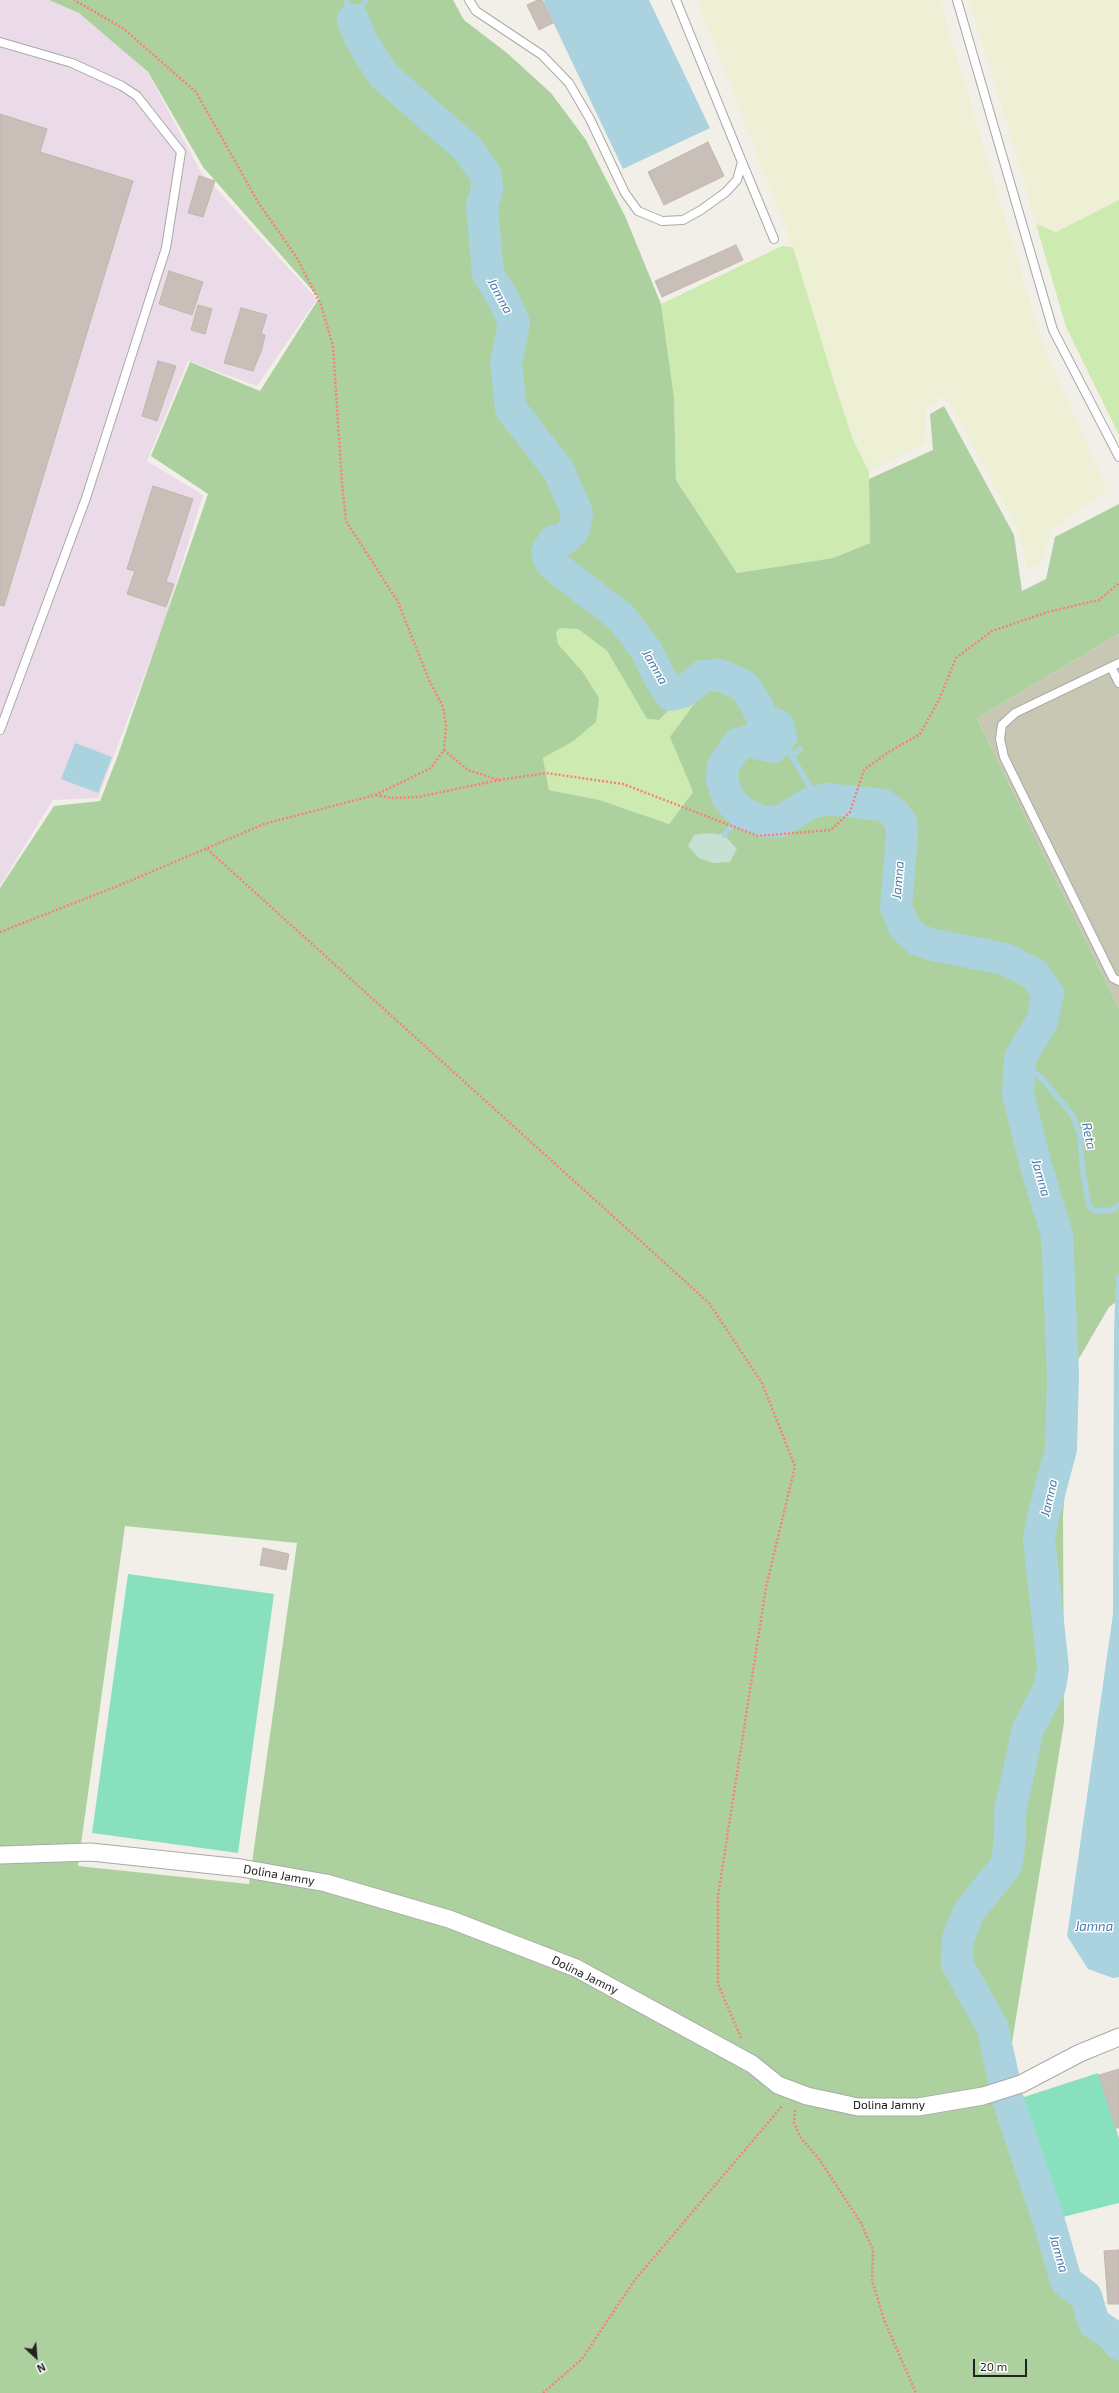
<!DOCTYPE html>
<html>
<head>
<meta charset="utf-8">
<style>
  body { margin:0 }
  #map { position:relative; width:1119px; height:2393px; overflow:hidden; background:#f2efe9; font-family:"Exo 2",sans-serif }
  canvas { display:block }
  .north { position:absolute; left:16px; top:2337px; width:40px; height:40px; -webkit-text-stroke:3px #fff; paint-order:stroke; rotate:154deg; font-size:11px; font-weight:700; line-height:16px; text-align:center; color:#222 }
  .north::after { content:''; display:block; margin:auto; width:14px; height:18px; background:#222; clip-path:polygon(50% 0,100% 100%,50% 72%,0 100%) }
  .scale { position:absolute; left:973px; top:2359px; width:54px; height:18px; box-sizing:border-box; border:2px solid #222; border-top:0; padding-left:5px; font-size:12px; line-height:14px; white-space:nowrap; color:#222; -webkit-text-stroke:3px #fff; paint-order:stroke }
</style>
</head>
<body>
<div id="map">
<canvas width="1119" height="2393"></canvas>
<div class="north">N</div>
<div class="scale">20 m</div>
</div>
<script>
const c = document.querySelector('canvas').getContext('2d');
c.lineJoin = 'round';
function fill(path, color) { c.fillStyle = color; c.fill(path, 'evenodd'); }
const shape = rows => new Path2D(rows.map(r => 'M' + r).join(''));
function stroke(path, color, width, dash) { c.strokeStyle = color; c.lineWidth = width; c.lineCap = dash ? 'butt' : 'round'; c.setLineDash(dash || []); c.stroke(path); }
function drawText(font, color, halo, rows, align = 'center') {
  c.font = font + ' "Exo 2",sans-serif'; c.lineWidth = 3; c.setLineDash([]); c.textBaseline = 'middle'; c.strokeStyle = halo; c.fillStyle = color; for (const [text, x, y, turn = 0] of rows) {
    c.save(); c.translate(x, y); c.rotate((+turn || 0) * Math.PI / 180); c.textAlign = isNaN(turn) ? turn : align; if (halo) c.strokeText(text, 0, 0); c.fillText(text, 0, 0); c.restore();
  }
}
const industrial = shape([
  [0,0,51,0,80,11,148,73,201,172,317,299,257,386,188,361,147,461,203,495,163,626,98,798,53,800,0,886]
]);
const construction = shape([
  [1119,634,1119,1009,977,718]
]);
const farmland = shape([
  [697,0,940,0,1043,345,1108,490,1051,530,1044,559,1027,571,1019,533,951,404,942,397,926,408,925,443,869,472,852,437,835,385,793,247],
  [968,0,1119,0,1119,200,1056,232,1036,224,990,67]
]);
const grass = shape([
  [1119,200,1119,435,1066,327,1036,224,1056,232],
  [782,246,793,247,835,385,852,437,869,472,870,543,833,558,737,573,676,480,674,397,661,304],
  [560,627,578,629,607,651,647,719,659,720,674,705,694,704,671,737,693,792,669,824,600,800,549,790,543,758,572,742,582,671,558,644,556,631]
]);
const forest = shape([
  [49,0,453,0,464,20,507,53,551,93,586,140,625,216,661,304,674,397,676,480,737,573,833,558,870,543,869,479,933,450,930,414,944,406,1014,535,1022,591,1046,579,1055,537,1119,504,1119,634,977,718,1119,1009,1119,1300,1109,1307,1074,1367,1063,1516,1064,1723,1001,2110,1043,2227,1119,2336,1119,2393,0,2393,0,888,54,806,100,801,118,755,208,494,151,456,190,362,260,391,319,298,203,167,148,72,79,13],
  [560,628,578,629,607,651,647,719,659,720,674,705,694,704,670,737,693,792,669,824,600,800,549,790,543,758,572,742,596,722,599,698,582,671,558,644,556,632],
  [125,1526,297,1543,249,1884,78,1866]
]);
const wetland = shape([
  [706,833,724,835,737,849,730,862,713,863,699,858,688,846,694,835]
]);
const pitch = shape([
  [128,1574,274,1594,238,1853,92,1833],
  [1098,2073,1119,2138,1119,2203,1055,2219,1021,2098]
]);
const water = shape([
  [546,0,649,0,710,128,623,169,543,1],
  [75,743,112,757,98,793,61,779],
  [1119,1274,1119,1977,1113,1978,1088,1969,1067,1936,1113,1614,1114,1331,1116,1276]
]);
const stream = shape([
  [346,0,353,20],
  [353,20,365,1],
  [781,737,818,801],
  [792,756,800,749],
  [724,835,743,813],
  [1020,1058,1046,1083,1073,1116,1080,1136,1083,1173,1089,1206,1095,1211,1112,1210,1119,1205]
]);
const river = shape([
  [353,20,361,40,383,75,467,148,486,175,487,190,482,206,488,274,503,298,514,323,506,363,511,409,559,471,577,513,574,529,565,539,554,541,547,552,550,561,558,569,622,618,646,650,661,680,671,695,683,692,703,676,720,675,744,686,756,704,762,718,778,726,781,737,773,747,747,741,738,744,723,766,722,781,729,800,743,813,763,822,781,821,810,803,827,799,883,805,893,812,901,822,902,836,896,907,905,928,918,940,934,945,1005,959,1034,974,1048,993,1042,1021,1020,1058,1018,1093,1036,1166,1057,1235,1063,1374,1061,1449,1044,1513,1039,1539,1053,1668,1050,1687,1028,1729,1010,1812,1010,1837,1007,1864,968,1913,958,1939,957,1964,992,2026,1004,2080],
  [1008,2100,1050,2225,1066,2281,1086,2296,1094,2323,1112,2335,1119,2344]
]);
const building = shape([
  [538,0,542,0,553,23,539,30,527,5,538,0],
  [0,114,47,129,40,152,133,181,4,606,0,605,0,114],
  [708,142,724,176,664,205,648,172,708,142],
  [199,176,215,181,203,217,188,213,199,176],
  [736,245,743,260,662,297,655,281,736,245],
  [169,271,203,282,192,315,159,304,169,271],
  [198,305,212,309,205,334,191,330,198,305],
  [241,308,267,315,261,334,265,335,262,349,253,371,224,363,241,308],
  [158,361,176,366,157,421,142,416,158,361],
  [153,486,193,499,166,582,174,584,166,607,127,594,135,571,127,569,153,486],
  [263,1548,289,1554,286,1570,260,1565,263,1548],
  [1119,2069,1119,2128,1116,2128,1099,2075,1119,2069],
  [1119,2250,1119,2304,1108,2304,1104,2251,1119,2250]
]);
const path = shape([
  [444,750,468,770,499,780,546,773,623,784,758,836,831,830,850,812,864,770,887,753,920,734,939,700,956,658,992,631,1048,612,1099,600,1119,583],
  [376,795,391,798,418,797,499,780],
  [207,849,709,1303,762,1383,795,1466,766,1587,718,1896,718,1984,741,2038],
  [0,932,120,885,264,824,375,795,431,768,444,750,446,726,443,707,429,680,398,602,346,521,342,484,333,346,321,305,297,258,258,202,196,92,124,29,74,0],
  [795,2110,794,2123,801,2138,819,2159,861,2223,873,2250,872,2280,884,2320,916,2393],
  [543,2393,582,2359,634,2281,783,2105]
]);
const service = shape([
  [469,0,476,11,542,55,569,83,590,119,625,193,638,211,662,221,683,220,701,210,726,192,737,180,742,162,676,0],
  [957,0,1053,330,1119,457],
  [0,42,72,63,122,86,137,96,181,152,166,248,86,498,0,730],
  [742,162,774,239],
  [1119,663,1015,713,1002,725,1000,739,1004,757,1113,978,1119,981],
  [1111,667,1119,683]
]);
const minor = shape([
  [0,1855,91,1852,241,1868,326,1883,449,1919,576,1968,752,2064,778,2085,807,2096,858,2107,918,2107,983,2096,1021,2084,1080,2053,1119,2037]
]);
const streetNames = [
  ["Dolina Jamny",279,1875,10],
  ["Dolina Jamny",585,1975,26],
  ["Dolina Jamny",889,2105]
];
const waterNames = [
  ["Jamna",500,296,62],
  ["Jamna",655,667,60],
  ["Jamna",898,880,-85],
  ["Reta",1089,1136,78],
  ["Jamna",1041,1178,74],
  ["Jamna",1049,1498,-77],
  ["Jamna",1094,1927],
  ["Jamna",1059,2254,74]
];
fill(industrial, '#ebdbe8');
fill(construction, '#c7c7b4');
fill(farmland, '#eef0d5');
fill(grass, '#cdebb0');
fill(forest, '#add19e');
fill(wetland, '#c6e0d4');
fill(pitch, '#88e0be');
fill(water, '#aad3df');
stroke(stream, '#aad3df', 5.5);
stroke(river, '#aad3df', 32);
fill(building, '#c7bfb8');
stroke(building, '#c4b6ab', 1);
stroke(service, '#a9a9a9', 10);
stroke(minor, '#a9a9a9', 19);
stroke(path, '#fa8072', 2.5, [2, 2]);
stroke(service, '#fff', 8);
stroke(minor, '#fff', 17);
drawText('12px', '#222', '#fff', streetNames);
drawText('italic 13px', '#4a7aab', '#fff', waterNames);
</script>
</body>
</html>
